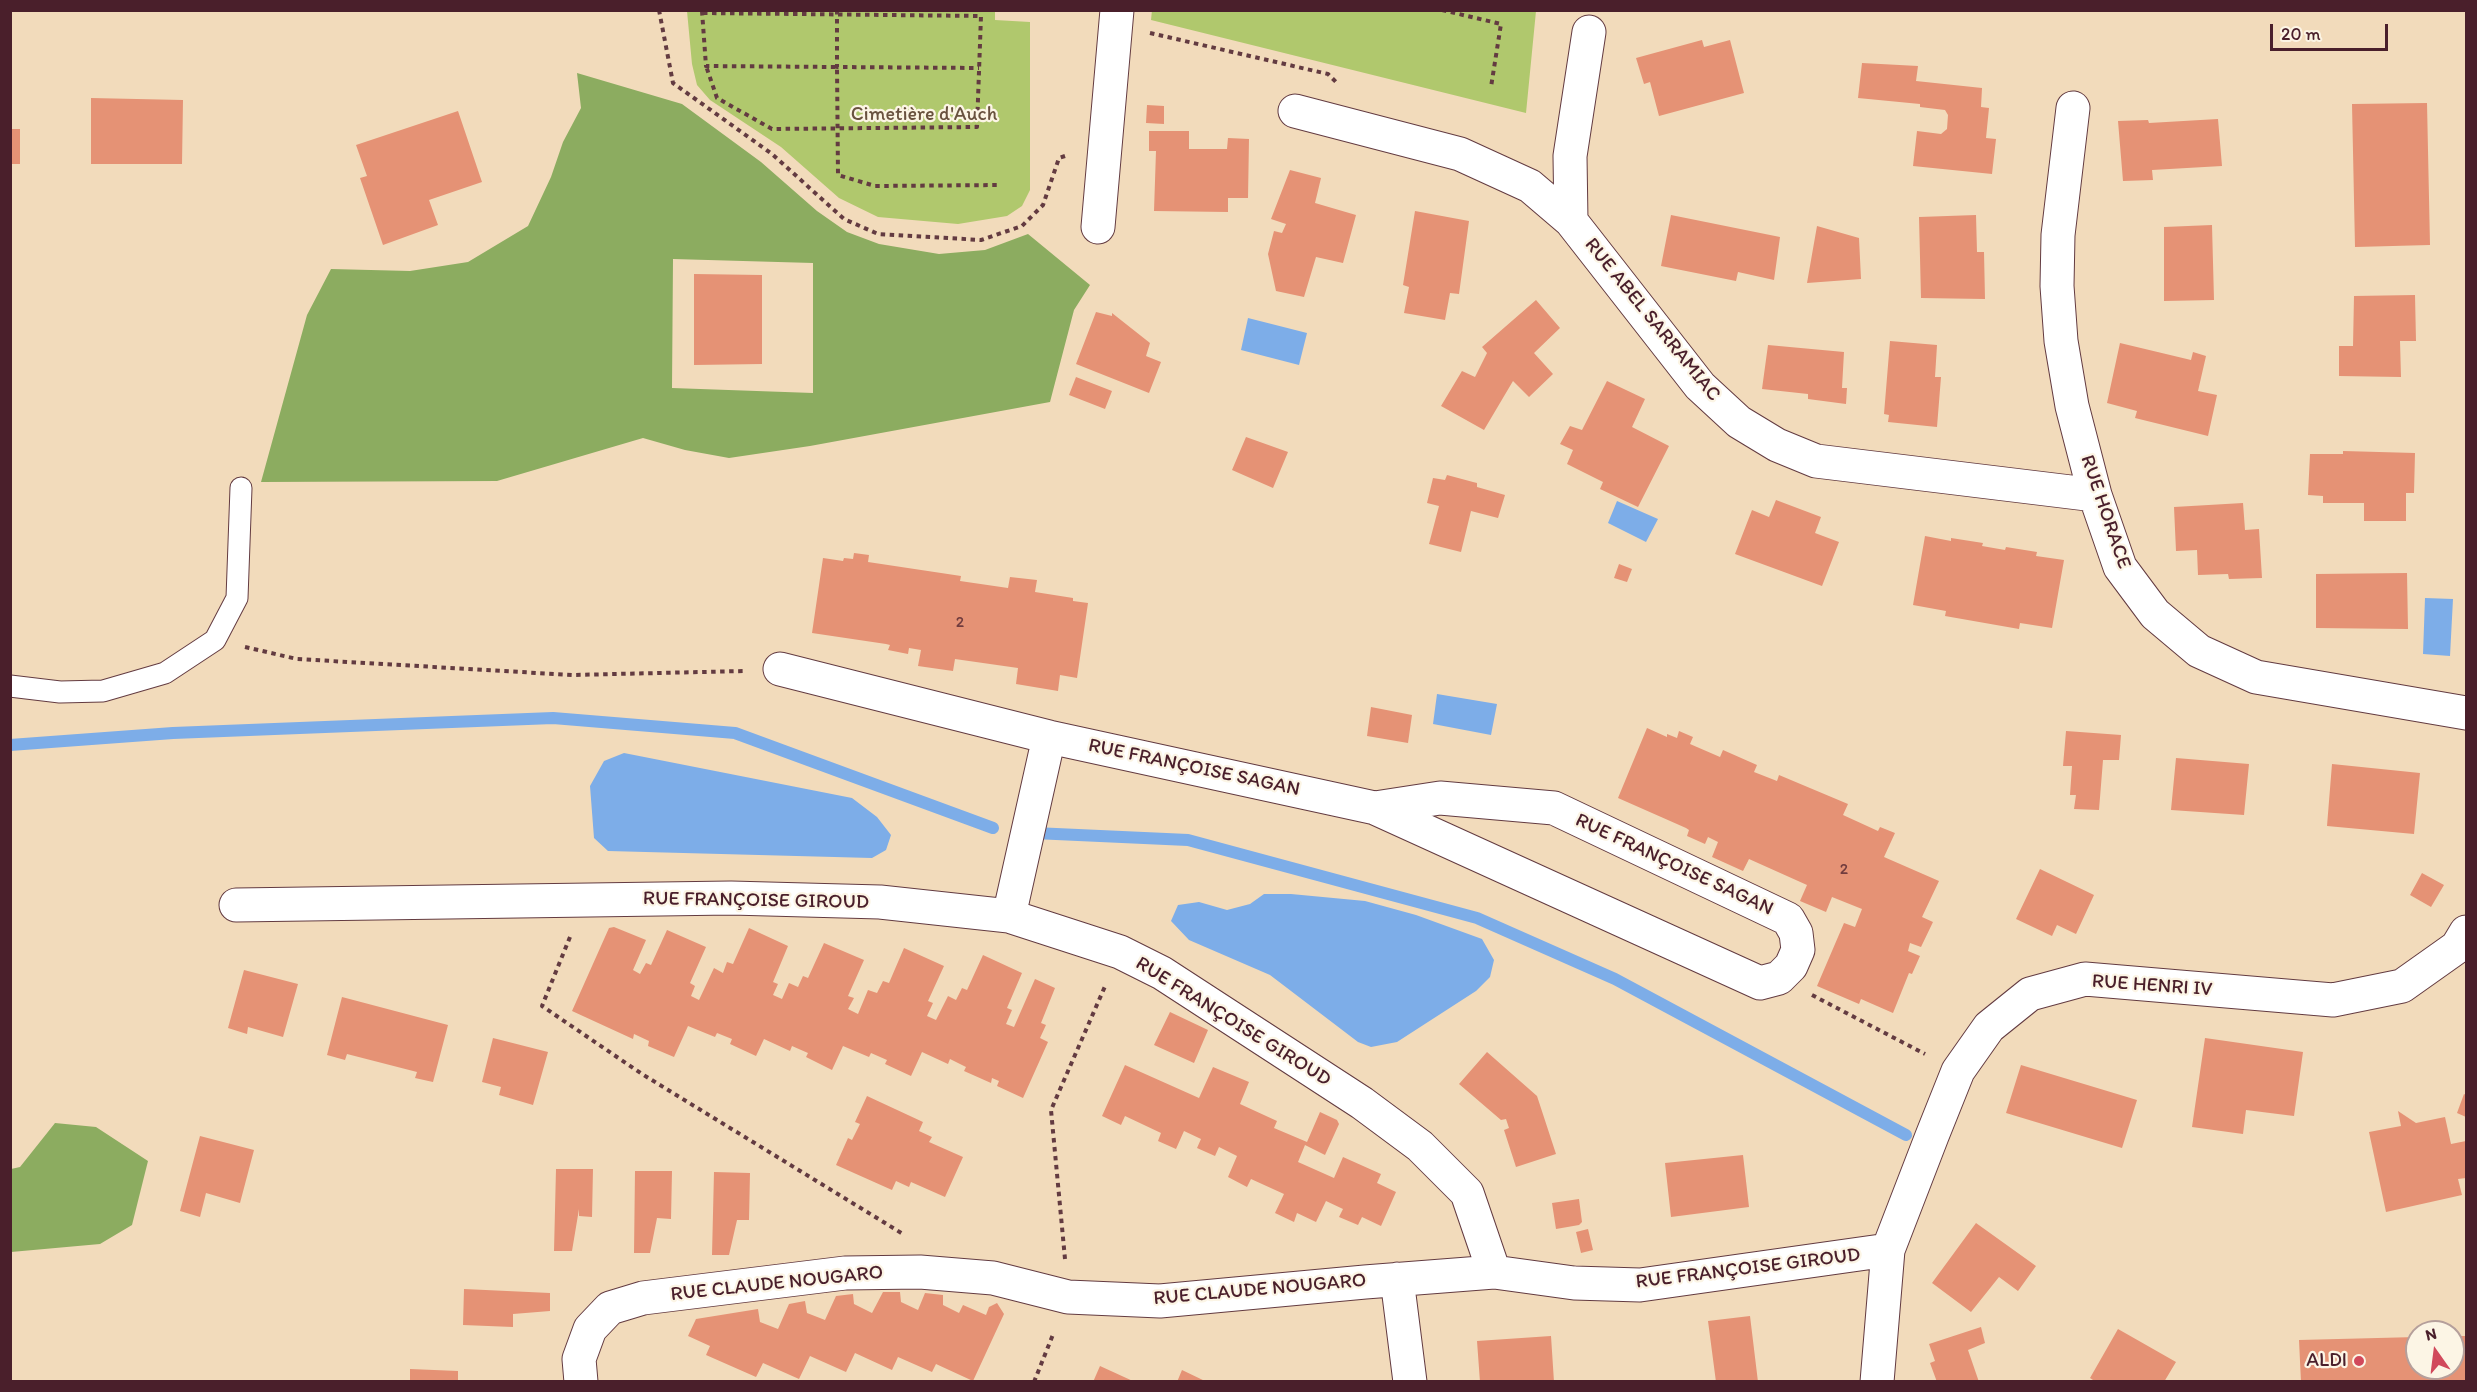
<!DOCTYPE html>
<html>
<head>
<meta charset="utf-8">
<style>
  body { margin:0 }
  #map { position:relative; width:2477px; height:1392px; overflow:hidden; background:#f2dbbb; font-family:Itim,sans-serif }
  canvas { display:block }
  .frame { position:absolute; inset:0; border:12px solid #4a1f2b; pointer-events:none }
  .north { position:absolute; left:2405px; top:1320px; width:60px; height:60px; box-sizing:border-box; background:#fcf5e5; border:2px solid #b59f9b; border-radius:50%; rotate:346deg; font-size:16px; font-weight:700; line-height:24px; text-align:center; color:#4a1f2b }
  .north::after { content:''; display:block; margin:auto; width:21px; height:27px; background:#d1495b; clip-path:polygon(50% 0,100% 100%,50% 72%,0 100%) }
  .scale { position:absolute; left:2270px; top:24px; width:118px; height:27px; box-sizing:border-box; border:3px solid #4a1f2b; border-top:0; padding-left:8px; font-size:18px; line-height:21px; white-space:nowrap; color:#4a1f2b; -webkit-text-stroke:4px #fcf5e5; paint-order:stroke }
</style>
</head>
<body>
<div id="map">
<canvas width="2477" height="1392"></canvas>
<div class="frame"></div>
<div class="north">N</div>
<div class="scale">20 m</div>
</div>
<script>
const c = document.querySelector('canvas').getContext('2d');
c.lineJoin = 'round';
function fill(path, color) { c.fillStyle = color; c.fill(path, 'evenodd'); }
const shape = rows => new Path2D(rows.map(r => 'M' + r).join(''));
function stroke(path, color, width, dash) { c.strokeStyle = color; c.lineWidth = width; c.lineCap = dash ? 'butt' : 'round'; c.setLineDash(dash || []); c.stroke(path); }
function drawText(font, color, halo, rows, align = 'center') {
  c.font = font + ' Itim,sans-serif'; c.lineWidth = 4.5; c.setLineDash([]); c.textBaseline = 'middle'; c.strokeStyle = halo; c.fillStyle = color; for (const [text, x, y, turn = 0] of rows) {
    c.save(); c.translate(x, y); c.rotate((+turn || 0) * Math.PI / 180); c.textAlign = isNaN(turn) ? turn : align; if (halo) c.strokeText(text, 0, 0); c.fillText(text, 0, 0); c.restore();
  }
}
const green = shape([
  [1152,10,1536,11,1526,113,1151,20],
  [995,11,995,20,1030,22,1030,190,1022,206,1007,216,958,224,878,217,839,198,781,147,710,100,697,85,692,64,687,11]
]);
const forest = shape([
  [577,73,682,104,761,162,817,211,847,232,879,244,939,254,985,250,1028,234,1090,285,1074,310,1050,402,810,446,729,458,685,450,643,438,497,481,261,482,307,315,331,269,410,271,468,262,528,226,551,177,563,142,581,108],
  [673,259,813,263,813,393,672,388],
  [55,1123,96,1127,148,1161,132,1225,100,1244,11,1252,11,1169,20,1167]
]);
const water = shape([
  [1248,318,1307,333,1299,365,1241,350],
  [1617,501,1658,519,1646,542,1608,523],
  [2425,598,2453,599,2450,656,2423,654],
  [1437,694,1497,704,1491,735,1433,724],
  [624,753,852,798,877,817,891,835,886,850,872,858,608,851,594,838,590,786,604,761],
  [1264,894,1291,894,1365,901,1416,915,1482,939,1494,960,1490,977,1476,991,1397,1042,1371,1047,1358,1042,1270,975,1189,940,1171,921,1178,905,1199,902,1227,910,1250,904]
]);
const stream = shape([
  [10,745,173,733,553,718,735,733,993,828],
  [1034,833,1188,840,1477,918,1615,979,1906,1135]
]);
const building = shape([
  [1702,40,1704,47,1730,40,1744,93,1659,116,1650,82,1644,84,1636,58],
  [1862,63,1918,66,1916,81,1982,88,1981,107,1989,108,1986,138,1996,139,1992,174,1913,166,1917,131,1941,134,1947,129,1948,115,1945,110,1920,107,1920,104,1858,98],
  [91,98,183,100,182,164,91,164],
  [2427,103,2430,245,2355,247,2352,104],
  [1147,105,1164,106,1164,124,1146,123],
  [458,111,482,182,429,200,438,225,383,245,360,178,367,176,356,145],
  [2218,119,2222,166,2152,170,2153,180,2123,181,2118,121,2148,120,2149,123],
  [10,129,20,129,20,164,10,164],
  [1149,131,1189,131,1189,149,1227,149,1228,138,1249,139,1248,198,1228,198,1228,212,1154,211,1156,151,1149,151],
  [1290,170,1321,178,1315,203,1356,215,1343,263,1316,257,1304,297,1276,291,1268,254,1274,231,1282,233,1286,224,1271,219],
  [1415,211,1469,221,1459,294,1450,293,1445,320,1404,313,1409,287,1403,285],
  [1671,215,1780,237,1774,280,1738,272,1736,281,1661,266],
  [1976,215,1977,252,1984,252,1985,299,1921,298,1919,217],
  [2212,225,2214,300,2164,301,2164,227],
  [1817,226,1859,238,1861,279,1807,283],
  [694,274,762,275,762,364,694,365],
  [2415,295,2416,341,2400,341,2401,377,2339,376,2339,346,2353,346,2354,296],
  [1536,300,1560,328,1534,353,1553,374,1529,397,1513,381,1484,430,1441,406,1462,371,1475,377,1487,353,1482,347],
  [1096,312,1112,316,1112,313,1150,343,1146,356,1161,362,1149,393,1076,364],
  [1890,341,1937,345,1935,377,1941,377,1937,427,1888,422,1889,415,1884,414],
  [2120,343,2191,360,2193,352,2206,356,2198,391,2217,395,2208,436,2135,418,2137,411,2107,403],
  [1768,345,1844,352,1842,388,1847,388,1846,404,1808,399,1808,394,1762,389],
  [1076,377,1112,391,1105,409,1069,395],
  [1607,381,1645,399,1632,427,1669,446,1638,507,1600,489,1603,482,1567,464,1573,450,1560,444,1570,426,1582,430],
  [1246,437,1288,452,1273,488,1232,470],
  [2343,451,2415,453,2414,493,2406,493,2406,521,2364,521,2364,503,2323,503,2323,496,2308,495,2310,454,2343,454],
  [1447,475,1473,482,1477,483,1477,487,1505,495,1498,518,1471,511,1461,552,1429,544,1439,506,1427,503,1433,478,1445,480],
  [1776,500,1821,517,1815,533,1839,542,1822,586,1735,554,1752,510,1769,517],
  [2243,503,2245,530,2259,529,2262,578,2229,579,2228,574,2198,575,2197,550,2176,551,2174,507],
  [1925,536,1951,541,1951,538,1983,543,1982,546,2005,550,2006,547,2037,552,2036,556,2064,560,2052,628,2020,623,2019,629,1945,616,1946,611,1913,605],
  [854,553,869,555,868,562,961,576,960,581,1008,588,1010,577,1037,580,1035,592,1073,598,1073,601,1088,603,1077,678,1060,675,1058,691,1016,684,1018,668,955,659,953,671,918,666,921,650,909,648,908,654,888,650,890,645,886,644,812,633,823,558,843,561,844,558,853,559],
  [1619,564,1632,569,1627,582,1614,578],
  [2407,573,2408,629,2316,628,2316,574],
  [1371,707,1412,715,1408,743,1367,736],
  [1647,728,1667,737,1667,734,1677,738,1679,731,1693,737,1690,744,1720,757,1723,750,1757,765,1754,772,1777,781,1779,775,1848,804,1843,815,1878,831,1880,827,1895,833,1884,857,1939,881,1922,917,1933,922,1921,947,1910,943,1908,951,1920,956,1912,974,1909,973,1893,1013,1861,999,1859,1004,1817,986,1844,923,1855,927,1862,909,1832,897,1826,912,1800,901,1807,885,1749,859,1743,871,1712,857,1718,842,1708,837,1705,844,1687,836,1689,830,1686,828,1618,798],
  [2066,731,2121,735,2119,760,2103,760,2099,810,2074,809,2076,795,2070,795,2072,766,2063,766],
  [2176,758,2249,764,2244,815,2171,810],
  [2332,764,2420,773,2414,834,2327,826],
  [2040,869,2094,895,2076,934,2057,925,2052,936,2016,919],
  [2422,873,2444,885,2431,907,2410,895],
  [614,927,646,940,633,970,640,974,646,963,651,965,667,930,706,947,690,983,695,986,691,996,699,1000,714,968,723,973,727,962,733,964,749,928,788,946,773,982,778,984,773,995,782,999,789,983,798,987,803,976,808,978,824,943,864,960,848,996,854,998,848,1009,858,1014,868,990,877,993,883,981,889,983,904,948,944,966,928,1001,933,1003,927,1016,936,1020,948,996,956,1000,962,988,967,990,983,955,1022,973,1007,1008,1012,1010,1006,1024,1014,1027,1035,979,1055,988,1041,1023,1046,1025,1040,1038,1048,1042,1023,1098,997,1086,999,1081,992,1078,991,1083,964,1071,966,1067,950,1059,948,1064,922,1052,911,1076,885,1064,887,1060,871,1053,869,1057,843,1046,832,1070,806,1057,808,1053,792,1046,790,1051,764,1039,756,1056,730,1044,732,1039,717,1033,715,1037,688,1026,674,1057,648,1046,649,1041,634,1034,633,1039,572,1011,609,928],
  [244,970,298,984,283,1037,248,1027,247,1034,228,1028],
  [342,997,448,1025,433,1082,415,1078,417,1072,347,1054,345,1060,327,1055],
  [1170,1012,1208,1030,1194,1063,1154,1045],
  [493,1038,548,1052,533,1105,499,1095,501,1087,482,1082],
  [2205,1038,2303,1052,2294,1116,2246,1110,2243,1134,2192,1127],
  [1487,1052,1537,1096,1556,1154,1516,1167,1504,1130,1509,1128,1506,1119,1501,1120,1459,1084],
  [1125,1065,1199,1098,1213,1067,1249,1082,1240,1104,1277,1121,1274,1128,1307,1142,1320,1112,1337,1120,1339,1124,1325,1155,1305,1145,1298,1162,1334,1178,1343,1157,1381,1174,1377,1183,1396,1192,1381,1226,1362,1217,1358,1225,1339,1217,1343,1209,1326,1201,1316,1222,1297,1213,1294,1222,1275,1213,1284,1194,1251,1179,1247,1187,1228,1177,1237,1156,1219,1147,1215,1156,1197,1148,1201,1139,1184,1131,1176,1149,1158,1141,1161,1133,1125,1116,1121,1125,1102,1116],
  [2021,1065,2137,1100,2122,1148,2006,1113],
  [2464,1094,2466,1095,2466,1117,2457,1113],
  [867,1096,923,1122,919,1131,932,1137,929,1142,963,1157,945,1197,911,1182,909,1187,896,1181,892,1190,836,1165,848,1138,852,1140,860,1124,855,1122],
  [2398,1111,2416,1123,2445,1117,2451,1144,2466,1141,2466,1178,2458,1179,2462,1195,2386,1212,2369,1132,2401,1126],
  [200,1136,254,1150,240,1203,206,1193,200,1217,180,1211],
  [1743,1155,1749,1207,1671,1217,1665,1163],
  [556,1169,593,1169,592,1217,579,1216,579,1209,572,1251,554,1251],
  [635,1171,672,1171,671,1219,657,1218,650,1253,634,1253],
  [714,1172,750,1173,749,1220,737,1220,729,1255,712,1255],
  [1579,1199,1582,1222,1579,1225,1556,1229,1552,1203],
  [1976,1223,2036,1266,2018,1291,1999,1277,1971,1312,1932,1283],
  [1588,1229,1593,1250,1581,1253,1576,1232],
  [464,1289,550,1293,550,1311,513,1314,513,1327,463,1325],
  [883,1292,900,1292,901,1302,918,1310,925,1293,943,1295,943,1305,959,1313,963,1305,986,1315,989,1307,997,1303,1004,1314,973,1381,936,1364,932,1372,898,1357,892,1370,855,1353,846,1372,810,1356,799,1379,763,1363,756,1377,706,1355,710,1346,688,1336,696,1319,758,1309,760,1322,778,1329,789,1304,805,1301,807,1313,825,1320,836,1296,853,1294,854,1304,872,1313],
  [1750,1316,1758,1382,1716,1382,1708,1321],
  [1981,1327,1985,1343,1968,1350,1979,1382,1937,1382,1930,1363,1935,1361,1929,1344],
  [2118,1329,2176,1362,2164,1382,2096,1382,2090,1378],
  [1551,1336,1554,1382,1480,1382,1477,1341],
  [2453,1336,2466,1336,2466,1382,2301,1382,2299,1340,2417,1337,2417,1368,2453,1368],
  [1100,1366,1135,1382,1093,1382],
  [410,1369,458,1371,458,1382,410,1382],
  [1182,1370,1207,1382,1177,1382]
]);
const path = shape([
  [659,10,673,83,772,154,844,219,878,234,981,240,1022,226,1043,205,1059,158,1068,155],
  [837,10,837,67,979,68],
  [1442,10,1501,24,1491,87],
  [702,11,706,66,837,67,838,175,875,186,1000,185],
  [703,13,981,16,977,127,772,129,717,98,706,66],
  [1150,33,1328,74,1336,82],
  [245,647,297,659,572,675,745,671],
  [570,937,542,1006,642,1074,903,1234],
  [1812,995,1925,1054],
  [1065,1259,1051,1110,1106,984],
  [1034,1382,1054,1332]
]);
const lane = shape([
  [10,686,60,692,103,691,165,673,215,640,237,598,241,488]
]);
const street = shape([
  [2073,108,2058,235,2057,286,2061,341,2072,406,2095,495,2120,567,2155,614,2199,651,2256,677,2466,713],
  [1295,111,1460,154,1530,186,1571,221,1700,386,1739,422,1777,445,1816,461,2095,495],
  [1571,221,1570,156,1589,32],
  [1098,227,1117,10],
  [780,669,1049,737,1009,916],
  [1049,737,1375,808,1760,983,1779,978,1791,966,1798,950,1796,933,1788,919,1554,808,1440,798,1375,808],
  [236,905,731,898,880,902,1009,916,1120,952,1162,973,1362,1103,1420,1146,1467,1193,1494,1272,1574,1283,1640,1285,1888,1250],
  [1397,1279,1410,1382],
  [581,1382,579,1359,590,1329,610,1308,643,1298,845,1273,920,1272,993,1278,1068,1297,1160,1301,1365,1282,1494,1272],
  [1877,1382,1888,1250,1932,1136,1958,1071,1989,1027,2030,994,2085,979,2333,1000,2402,986,2457,947,2466,932]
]);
const markers = [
  [2359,1361,6,"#d1495b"]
];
const numberNames = [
  ["2",960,623],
  ["2",1844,870]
];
const parkNames = [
  ["Cimetière d'Auch",924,115]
];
const streetNames = [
  ["RUE ABEL SARRAMIAC",1652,320,51],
  ["RUE HORACE",2105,512,71],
  ["RUE FRANÇOISE SAGAN",1194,768,12],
  ["RUE FRANÇOISE SAGAN",1674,865,25],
  ["RUE FRANÇOISE GIROUD",756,901,1],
  ["RUE HENRI IV",2152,986,4],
  ["RUE FRANÇOISE GIROUD",1233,1022,32],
  ["RUE FRANÇOISE GIROUD",1748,1269,-7],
  ["RUE CLAUDE NOUGARO",777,1284,-6],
  ["RUE CLAUDE NOUGARO",1260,1290,-5]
];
const poiNames = [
  ["ALDI",2347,1361]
];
fill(green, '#b0c86d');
fill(forest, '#8cac60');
fill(water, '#7dade8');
stroke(stream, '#7dade8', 12);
fill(building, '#e59275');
stroke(lane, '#633b41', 23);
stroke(street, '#633b41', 35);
stroke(path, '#633b41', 4, [4.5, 4.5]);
stroke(lane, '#fff', 21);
stroke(street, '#fff', 33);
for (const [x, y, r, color] of markers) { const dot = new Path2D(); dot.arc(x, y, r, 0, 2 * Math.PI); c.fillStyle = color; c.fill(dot); stroke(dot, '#fcf5e5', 2); }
drawText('16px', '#713c3e', null, numberNames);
drawText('20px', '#69523f', '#fcf5e5', parkNames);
drawText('20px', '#4a1f2b', '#fcf5e5', streetNames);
drawText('20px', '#4a1f2b', '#fcf5e5', poiNames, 'right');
</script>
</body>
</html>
